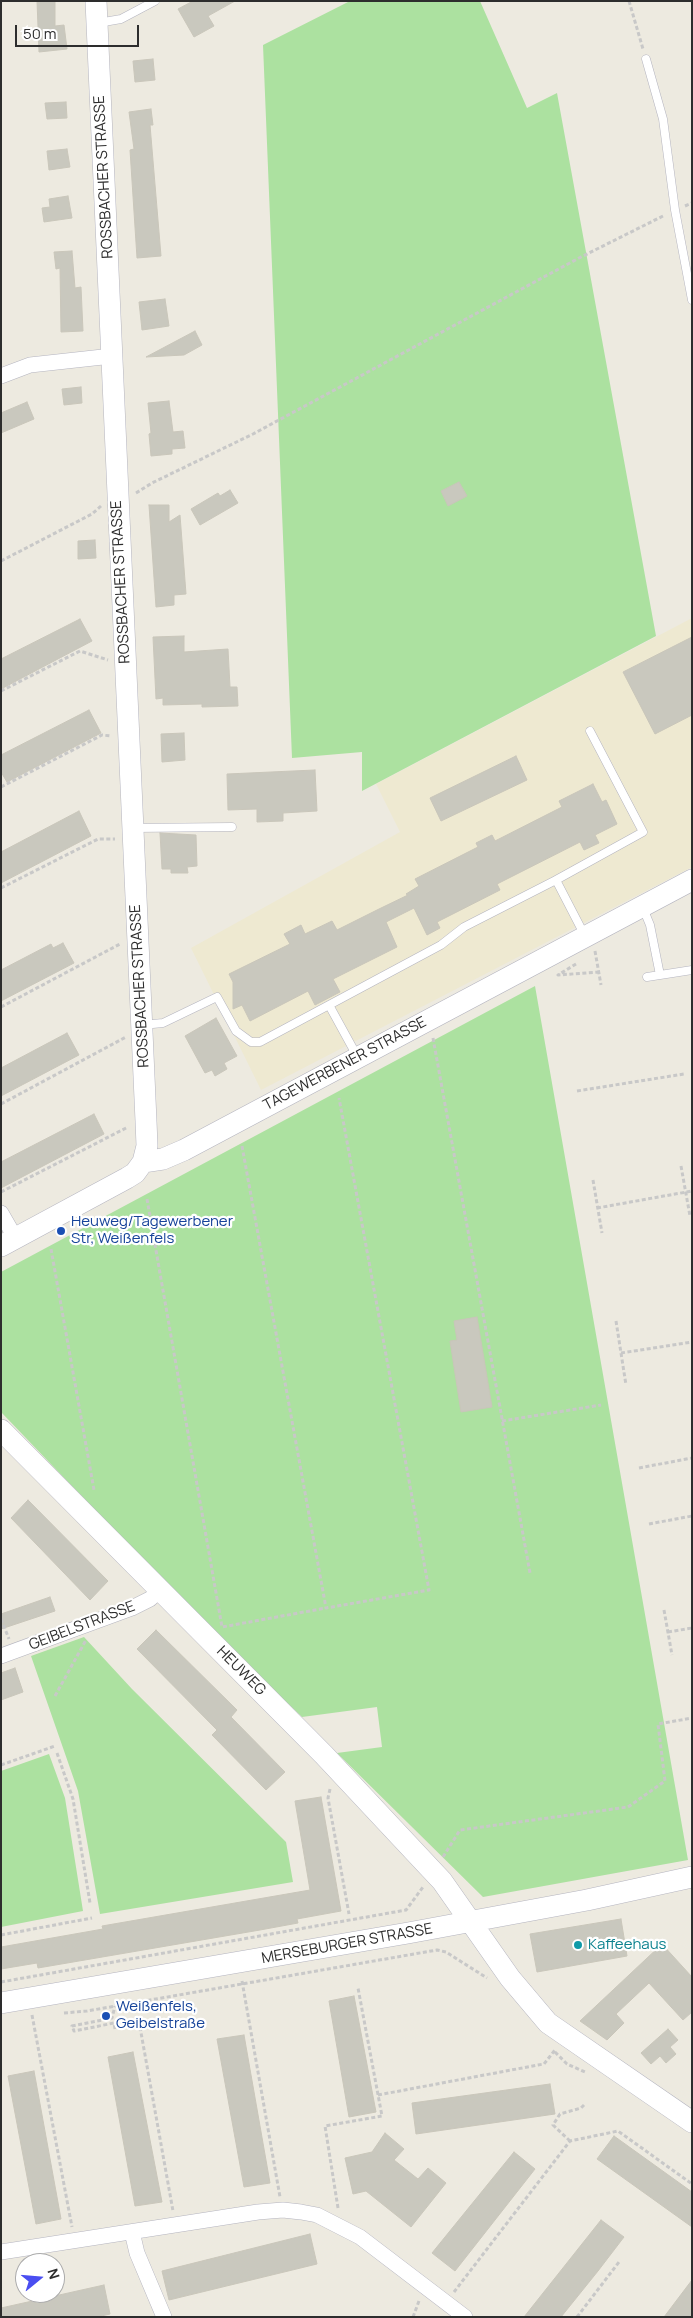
<!DOCTYPE html>
<html>
<head>
<meta charset="utf-8">
<style>
  body { margin:0 }
  #map { position:relative; width:693px; height:2318px; overflow:hidden; background:#edeae0; font-family:Manrope,sans-serif }
  canvas { display:block }
  .frame { position:absolute; inset:0; border:2px solid #2d2d2d; pointer-events:none }
  .north { position:absolute; left:15px; top:2253px; width:50px; height:50px; box-sizing:border-box; background:#fff; border:1px solid #ababab; border-radius:50%; rotate:73deg; font-size:14px; font-weight:700; line-height:20px; text-align:center; color:#2d2d2d }
  .north::after { content:''; display:block; margin:auto; width:18px; height:22px; background:#4a4ef1; clip-path:polygon(50% 0,100% 100%,50% 72%,0 100%) }
  .scale { position:absolute; left:15px; top:25px; width:124px; height:22px; box-sizing:border-box; border:2px solid #2d2d2d; border-top:0; padding-left:6px; font-size:15px; line-height:18px; white-space:nowrap; color:#2d2d2d; -webkit-text-stroke:4px #fff; paint-order:stroke }
</style>
</head>
<body>
<div id="map">
<canvas width="693" height="2318"></canvas>
<div class="frame"></div>
<div class="north">N</div>
<div class="scale">50 m</div>
</div>
<script>
const c = document.querySelector('canvas').getContext('2d');
c.lineJoin = 'round';
function fill(path, color) { c.fillStyle = color; c.fill(path, 'evenodd'); }
const shape = rows => new Path2D(rows.map(r => 'M' + r).join(''));
function stroke(path, color, width, dash) { c.strokeStyle = color; c.lineWidth = width; c.lineCap = dash ? 'butt' : 'round'; c.setLineDash(dash || []); c.stroke(path); }
function drawText(font, color, halo, rows, align = 'center') {
  c.font = font + ' Manrope,sans-serif'; c.lineWidth = 4.5; c.setLineDash([]); c.textBaseline = 'middle'; c.strokeStyle = halo; c.fillStyle = color; for (const [text, x, y, turn = 0] of rows) {
    c.save(); c.translate(x, y); c.rotate((+turn || 0) * Math.PI / 180); c.textAlign = isNaN(turn) ? turn : align; if (halo) c.strokeText(text, 0, 0); c.fillText(text, 0, 0); c.restore();
  }
}
const education = shape([
  [692,618,692,867,261,1090,191,948,400,832,376,784]
]);
const green = shape([
  [350,1,480,1,527,108,557,93,656,636,362,791,362,752,292,758,263,45],
  [535,986,688,1860,483,1897,337,1753,382,1747,377,1707,302,1717,209,1629,1,1412,1,1272],
  [84,1637,132,1689,286,1842,293,1882,100,1914,78,1791,31,1656],
  [49,1754,65,1798,83,1911,1,1927,1,1771]
]);
const building = shape([
  [37,1,55,1,55,26,64,25,67,49,39,52,37,1],
  [193,1,235,1,208,16,214,26,194,37,178,9,193,1],
  [153,59,155,80,135,82,133,61,153,59],
  [66,102,67,118,47,119,45,103,66,102],
  [151,109,153,125,150,125,161,256,137,258,130,150,134,149,129,112,151,109],
  [67,149,70,167,49,170,47,151,67,149],
  [68,196,72,218,44,222,42,208,50,207,49,199,68,196],
  [72,251,75,288,81,287,83,331,61,332,60,268,56,269,54,252,72,251],
  [165,299,169,326,142,330,139,302,165,299],
  [195,331,202,345,184,355,146,357,195,331],
  [81,387,82,403,64,405,62,389,81,387],
  [169,401,173,432,183,431,185,448,172,449,172,454,151,456,149,434,151,433,148,403,169,401],
  [27,402,34,419,1,433,1,413,27,402],
  [459,482,467,496,448,506,441,491,459,482],
  [230,490,238,503,200,525,191,509,218,493,220,496,230,490],
  [149,505,169,505,169,522,180,515,186,594,174,595,174,605,156,607,149,505],
  [95,540,96,558,78,559,78,541,95,540],
  [80,619,92,641,1,689,1,659,80,619],
  [184,636,184,652,228,649,230,687,237,687,238,706,202,707,202,704,163,705,163,698,156,699,153,637,184,636],
  [692,637,692,715,655,734,623,672,692,637],
  [89,710,101,733,7,782,1,772,1,755,89,710],
  [184,733,185,760,162,762,161,734,184,733],
  [516,756,527,780,441,821,430,798,516,756],
  [315,770,317,811,283,813,283,821,257,822,257,809,228,810,227,774,315,770],
  [593,784,602,802,606,800,617,824,595,835,599,843,584,850,580,842,497,884,500,890,437,922,440,928,427,935,414,908,386,922,397,947,333,979,340,992,315,1005,308,991,250,1021,242,1005,233,1009,233,982,229,974,290,944,284,934,301,925,305,934,332,921,337,930,379,909,408,895,406,894,419,886,415,879,478,847,476,843,492,835,495,841,562,807,559,801,593,784],
  [79,811,91,836,1,883,1,852,79,811],
  [160,833,196,835,197,866,187,867,188,873,171,873,171,869,162,869,160,833],
  [63,943,74,963,1,1001,1,970,51,944,53,948,63,943],
  [216,1018,237,1056,224,1063,227,1069,215,1076,212,1070,205,1073,185,1036,216,1018],
  [67,1033,79,1055,1,1096,1,1068,67,1033],
  [94,1114,104,1134,1,1188,1,1162,94,1114],
  [477,1317,492,1407,461,1412,450,1341,457,1340,454,1321,477,1317],
  [28,1500,108,1581,90,1600,11,1518,28,1500],
  [50,1597,55,1611,1,1629,1,1614,50,1597],
  [156,1630,237,1710,231,1717,285,1772,266,1790,212,1735,217,1730,137,1649,156,1630],
  [15,1668,23,1692,1,1700,1,1673,15,1668],
  [321,1797,341,1911,297,1919,298,1923,260,1930,38,1968,37,1963,1,1969,1,1947,103,1929,102,1926,310,1890,295,1801,321,1797],
  [621,1919,627,1956,537,1972,530,1934,621,1919],
  [662,1944,692,1977,692,2012,683,2020,649,1983,616,2014,624,2023,607,2040,580,2021,662,1944],
  [354,1996,376,2112,349,2117,329,2001,354,1996],
  [668,2029,678,2040,670,2047,676,2054,666,2063,660,2056,651,2064,641,2053,668,2029],
  [244,2035,270,2183,244,2187,217,2039,244,2035],
  [133,2052,162,2202,135,2206,108,2057,133,2052],
  [34,2071,61,2219,36,2224,8,2076,34,2071],
  [550,2084,555,2114,416,2134,412,2103,550,2084],
  [385,2133,404,2149,394,2160,418,2179,428,2168,446,2183,411,2227,366,2191,353,2194,345,2158,372,2152,385,2133],
  [614,2136,692,2192,692,2227,597,2159,614,2136],
  [514,2152,535,2169,455,2271,432,2253,514,2152],
  [601,2220,624,2237,598,2271,561,2317,524,2317,601,2220],
  [310,2234,317,2264,169,2300,162,2271,310,2234],
  [692,2280,692,2317,664,2317,692,2280],
  [104,2285,110,2314,97,2317,1,2317,1,2308,104,2285]
]);
const path = shape([
  [629,1,643,49],
  [685,206,692,203],
  [136,493,152,483,253,434,579,258,665,215],
  [1,561,92,514,101,506],
  [1,691,80,651,108,660],
  [1,787,102,735,111,736],
  [1,888,98,839,115,839],
  [595,951,601,985],
  [576,964,558,975,599,972],
  [1,1007,120,944],
  [433,1038,530,1573],
  [577,1091,684,1074],
  [1,1104,126,1037],
  [242,1146,326,1608,429,1590,339,1098],
  [681,1166,690,1216],
  [593,1180,602,1233],
  [1,1192,128,1127],
  [147,1199,222,1627,326,1608],
  [597,1208,692,1191],
  [51,1249,94,1490],
  [616,1321,626,1385],
  [621,1353,692,1342],
  [502,1421,601,1405],
  [639,1468,692,1458],
  [649,1524,692,1516],
  [664,1610,672,1655],
  [1,1619,9,1639],
  [668,1632,692,1628],
  [55,1696,86,1640],
  [57,1753,73,1799,90,1903],
  [1,1765,55,1746],
  [330,1789,328,1798,349,1914],
  [443,1857,460,1830,628,1807,665,1781,658,1724,692,1718],
  [1,1935,92,1918],
  [242,1981,280,2197],
  [1,1982,406,1910,423,1887],
  [64,2013,87,2011,437,1950,446,1952,487,1978],
  [32,2015,72,2227],
  [140,2027,173,2211],
  [115,2029,114,2023,74,2031,72,2026,112,2018,115,2006],
  [555,2052,567,2064,585,2072],
  [378,2095,538,2065,544,2064,555,2050],
  [570,2141,553,2125,560,2114,581,2108,585,2104],
  [338,2208,325,2126,382,2116,358,1988],
  [454,2292,570,2141,618,2131,692,2184],
  [413,2317,419,2301],
  [577,2317,619,2262]
]);
const lane = shape([
  [98,23,121,19,155,1],
  [646,59,663,119,675,210,692,300],
  [134,828,232,827],
  [643,908,650,925,660,975,647,977],
  [585,936,556,880,643,832,590,731],
  [660,975,692,970],
  [329,1005,357,1056],
  [142,1025,163,1023,217,997,236,1031,251,1042,260,1042,441,945,464,927,556,880]
]);
const street = shape([
  [1,376,30,365,112,356],
  [1,1213,16,1239],
  [1,1656,132,1608,150,1599,160,1590],
  [132,2232,137,2253,164,2317],
  [1,2252,258,2212,283,2210,301,2212,317,2215,360,2237,465,2317]
]);
const secondary = shape([
  [96,1,146,1121,147,1146,143,1162],
  [1,1246,127,1178,135,1173,143,1162,163,1159,184,1150,692,880],
  [1,1430,324,1755,426,1864,442,1881,510,1978,548,2023,692,2122],
  [1,2003,408,1933,587,1900,692,1877]
]);
const markers = [
  [61,1231,5,"#1a4fb4"],
  [578,1945,5,"#0f9aa8"],
  [106,2016,5,"#1a4fb4"]
];
const streetNames = [
  ["ROSSBACHER STRASSE",104,177,-93],
  ["ROSSBACHER STRASSE",121,582,-93],
  ["ROSSBACHER STRASSE",140,986,-93],
  ["TAGEWERBENER STRASSE",345,1064,-28],
  ["GEIBELSTRASSE",82,1626,-21],
  ["HEUWEG",241,1671,45],
  ["MERSEBURGER STRASSE",347,1944,-10]
];
const transitNames = [
  ["Heuweg/Tagewerbener",71,1222],
  ["Str, Weißenfels",71,1239],
  ["Weißenfels,",116,2007],
  ["Geibelstraße",116,2024]
];
const cultureNames = [
  ["Kaffeehaus",588,1945]
];
fill(education, '#eee9d1');
fill(green, '#ace1a0');
fill(building, '#c9c8be');
stroke(building, '#c9c6ba', 1);
stroke(lane, '#b4b4bf', 9);
stroke(street, '#b4b4bf', 16);
stroke(secondary, '#b4b4bf', 22);
stroke(path, '#c8c8c8', 3, [4, 2.5]);
stroke(lane, '#fff', 8);
stroke(street, '#fff', 15);
stroke(secondary, '#fff', 21);
for (const [x, y, r, color] of markers) { const dot = new Path2D(); dot.arc(x, y, r, 0, 2 * Math.PI); c.fillStyle = color; c.fill(dot); stroke(dot, '#fff', 2); }
drawText('15px', '#2d2d2d', '#fff', streetNames);
drawText('15px', '#164399', '#fff', transitNames, 'left');
drawText('15px', '#0d838f', '#fff', cultureNames, 'left');
</script>
</body>
</html>
